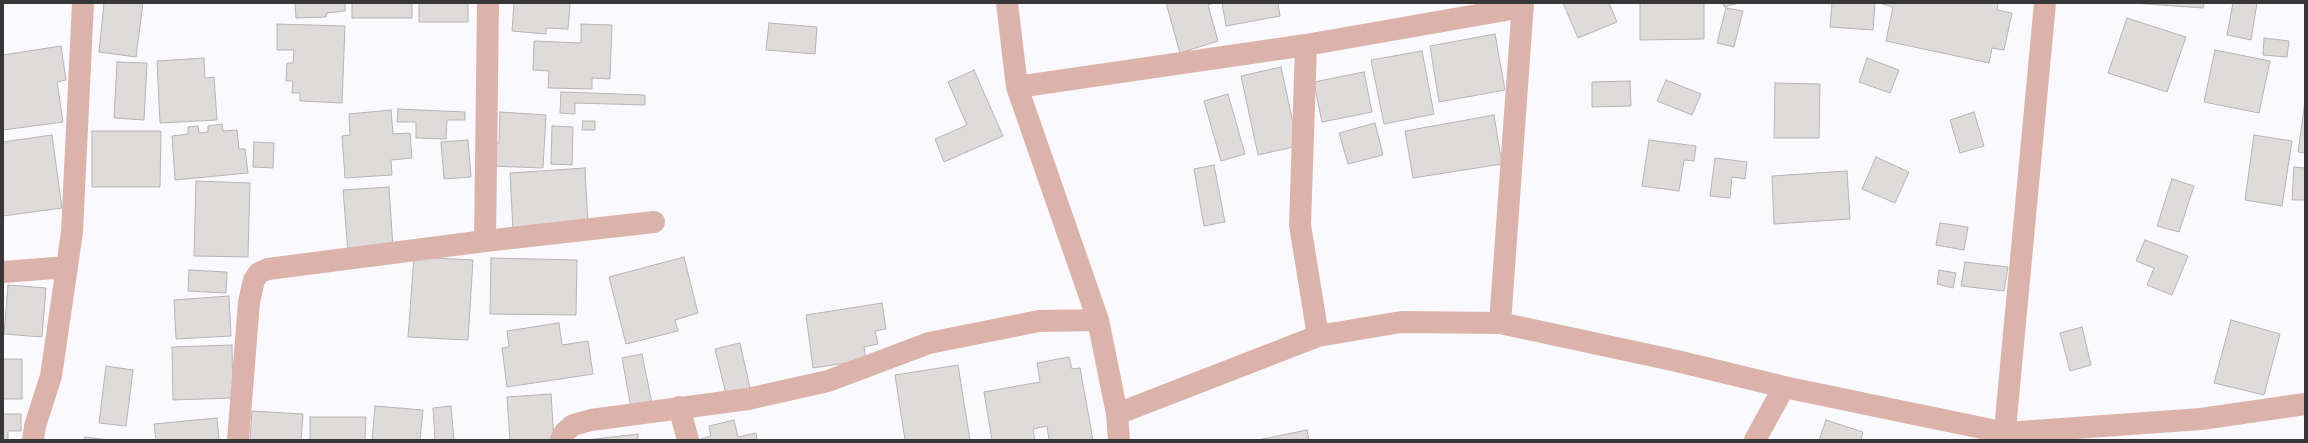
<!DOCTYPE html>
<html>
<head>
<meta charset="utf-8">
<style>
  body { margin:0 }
  #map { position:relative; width:2308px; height:443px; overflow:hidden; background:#fafafe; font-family:"Exo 2",sans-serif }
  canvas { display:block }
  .frame { position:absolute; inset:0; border:4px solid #373738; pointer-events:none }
</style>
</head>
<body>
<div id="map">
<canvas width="2308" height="443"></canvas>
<div class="frame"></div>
</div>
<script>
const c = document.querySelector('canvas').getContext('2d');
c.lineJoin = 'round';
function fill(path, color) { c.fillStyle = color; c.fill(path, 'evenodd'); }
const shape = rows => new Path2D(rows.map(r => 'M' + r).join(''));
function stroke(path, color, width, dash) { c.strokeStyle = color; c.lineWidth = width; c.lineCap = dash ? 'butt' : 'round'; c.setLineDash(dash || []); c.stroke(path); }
const building = shape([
  [104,3,143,3,136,57,99,52,104,3],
  [295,3,345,3,345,11,327,13,326,17,296,18,295,3],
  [352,3,412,3,412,18,352,18,352,3],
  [419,3,468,3,468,22,419,22,419,3],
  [514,3,570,3,568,29,546,28,546,34,512,31,514,3],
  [1166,3,1214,3,1208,5,1218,41,1180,53,1166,3],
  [1222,3,1278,3,1280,16,1226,26,1222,3],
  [1563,3,1609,3,1617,22,1578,38,1563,3],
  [1640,3,1704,3,1704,39,1640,40,1640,3],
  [1723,3,1739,3,1724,7,1723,3],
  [1832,3,1875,3,1873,30,1830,27,1832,3],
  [1879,3,1998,3,1997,10,2012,13,2004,50,1992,48,1989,63,1886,41,1893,7,1879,3],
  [2133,3,2204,3,2203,8,2133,3],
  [2233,3,2257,3,2251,40,2227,35,2233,3],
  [1726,8,1743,11,1734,47,1717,43,1726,8],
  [2127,18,2186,37,2167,92,2108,73,2127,18],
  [769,23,817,27,815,54,766,50,769,23],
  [277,24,345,26,342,103,300,101,300,93,292,93,293,81,286,81,287,63,293,63,294,50,277,50,277,24],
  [581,24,612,25,610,79,592,78,592,89,548,88,549,71,533,70,534,41,581,43,581,24],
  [1495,34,1505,90,1439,102,1430,46,1495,34],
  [2264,38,2289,41,2287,57,2263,55,2264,38],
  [61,46,66,80,57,82,63,122,3,130,3,55,61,46],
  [2215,50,2270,61,2259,113,2204,102,2215,50],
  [1422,51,1434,114,1384,124,1371,60,1422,51],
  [204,58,205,78,214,77,217,120,160,123,157,61,204,58],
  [1867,58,1899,70,1890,93,1859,82,1867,58],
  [117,62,147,63,144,120,114,118,117,62],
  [1281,67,1298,146,1258,155,1241,76,1281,67],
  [974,70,1003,136,944,162,935,139,967,125,948,82,974,70],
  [1364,72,1372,112,1322,122,1314,82,1364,72],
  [1666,80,1701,94,1692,115,1657,101,1666,80],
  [1630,81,1631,106,1592,107,1592,82,1630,81],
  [1775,83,1820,84,1819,138,1774,138,1775,83],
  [561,92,645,95,645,105,575,103,575,114,560,113,561,92],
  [1228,94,1245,154,1221,161,1204,101,1228,94],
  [2305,101,2305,153,2298,152,2305,101],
  [398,109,465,112,465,120,447,120,446,139,416,138,416,122,397,122,398,109],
  [391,110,393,134,410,133,412,158,391,160,392,175,345,178,342,136,350,135,349,114,391,110],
  [500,112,546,115,543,168,489,166,491,142,499,143,500,112],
  [1974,112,1984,146,1960,153,1950,120,1974,112],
  [1494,115,1502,164,1413,178,1405,131,1494,115],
  [583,121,595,121,595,130,582,130,583,121],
  [1375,123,1383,155,1348,164,1339,133,1375,123],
  [222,124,223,131,237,130,239,149,245,149,248,173,175,180,172,136,188,134,188,127,198,126,199,133,208,132,208,126,222,124],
  [552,126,573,127,572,165,551,164,552,126],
  [92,131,161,131,160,187,92,187,92,131],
  [52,135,62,208,3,216,3,142,52,135],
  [2254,135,2292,141,2282,206,2245,200,2254,135],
  [468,140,471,177,444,179,441,142,468,140],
  [1649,140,1696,146,1694,161,1684,160,1679,191,1642,186,1649,140],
  [254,142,274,143,273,168,253,167,254,142],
  [1876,157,1909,172,1895,203,1862,189,1876,157],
  [1715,158,1747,162,1745,179,1732,177,1730,198,1710,196,1715,158],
  [1214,165,1225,222,1204,226,1194,169,1214,165],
  [2294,167,2305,168,2305,200,2292,200,2294,167],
  [585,168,588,225,513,230,510,173,585,168],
  [1847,171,1850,219,1774,224,1772,176,1847,171],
  [2172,179,2194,186,2179,232,2157,226,2172,179],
  [196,181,250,183,248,257,194,256,196,181],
  [389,187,393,248,348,252,343,190,389,187],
  [1940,223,1968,227,1964,250,1936,245,1940,223],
  [2145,240,2188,256,2172,295,2147,285,2154,268,2136,261,2145,240],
  [414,257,473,260,468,340,408,337,414,257],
  [684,257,698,313,675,320,678,331,626,344,609,277,684,257],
  [491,258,577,260,576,315,490,314,491,258],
  [1965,262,2008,267,2004,291,1961,286,1965,262],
  [189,270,227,272,226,293,188,291,189,270],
  [1939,270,1956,273,1953,288,1937,284,1939,270],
  [8,285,46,288,42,337,4,334,8,285],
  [229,296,231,336,176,339,174,300,229,296],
  [882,303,886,329,875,331,878,344,864,347,866,360,813,368,806,315,882,303],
  [2231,320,2280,334,2264,395,2214,383,2231,320],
  [559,323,562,345,588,341,593,374,507,387,502,348,509,347,507,331,559,323],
  [2082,327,2091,365,2070,371,2060,333,2082,327],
  [740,343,750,388,726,394,715,349,740,343],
  [232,345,233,398,173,400,172,347,232,345],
  [642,354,652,404,631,408,622,358,642,354],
  [1069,357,1072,369,1080,368,1093,440,1049,440,1047,426,1033,429,1035,440,992,440,984,392,1040,382,1037,363,1069,357],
  [3,359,22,359,22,399,3,399,3,359],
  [958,365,970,440,905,440,895,375,958,365],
  [106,366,133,370,126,426,99,423,106,366],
  [551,394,554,440,510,440,507,397,551,394],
  [375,406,423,410,420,440,372,440,375,406],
  [451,406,454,440,435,440,433,408,451,406],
  [252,411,303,414,301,440,250,440,252,411],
  [3,414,21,414,21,431,8,431,8,440,3,440,3,414],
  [310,417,366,417,365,440,310,440,310,417],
  [217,418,219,440,156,440,154,424,217,418],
  [734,420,738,437,756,433,757,440,698,440,711,436,709,426,734,420],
  [1826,420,1863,432,1861,440,1819,440,1826,420],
  [1307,430,1309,440,1258,440,1307,430],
  [638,434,638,440,586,440,638,434],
  [85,437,109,440,84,440,85,437]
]);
const minor = shape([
  [1007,3,1017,87,1098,320,1117,414,1119,440],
  [1306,45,1300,225,1318,336],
  [1017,87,1306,45,1523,7],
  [485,241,488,3],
  [3,272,67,267],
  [1500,323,1523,3],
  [679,407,688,440],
  [1117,414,1318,336,1401,322,1500,323,1677,361,1784,387,2006,433,2201,419,2305,404],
  [33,440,35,426,51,376,72,232,83,3],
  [238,440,249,302,254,280,259,273,268,269,485,241,654,222],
  [561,440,565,432,573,425,591,420,748,399,828,381,929,343,1039,321,1098,320],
  [1755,440,1784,387],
  [2004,440,2045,3]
]);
fill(building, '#dedbda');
stroke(building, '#b7b4b3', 1);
stroke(minor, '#dcb3aa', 22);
</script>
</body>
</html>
